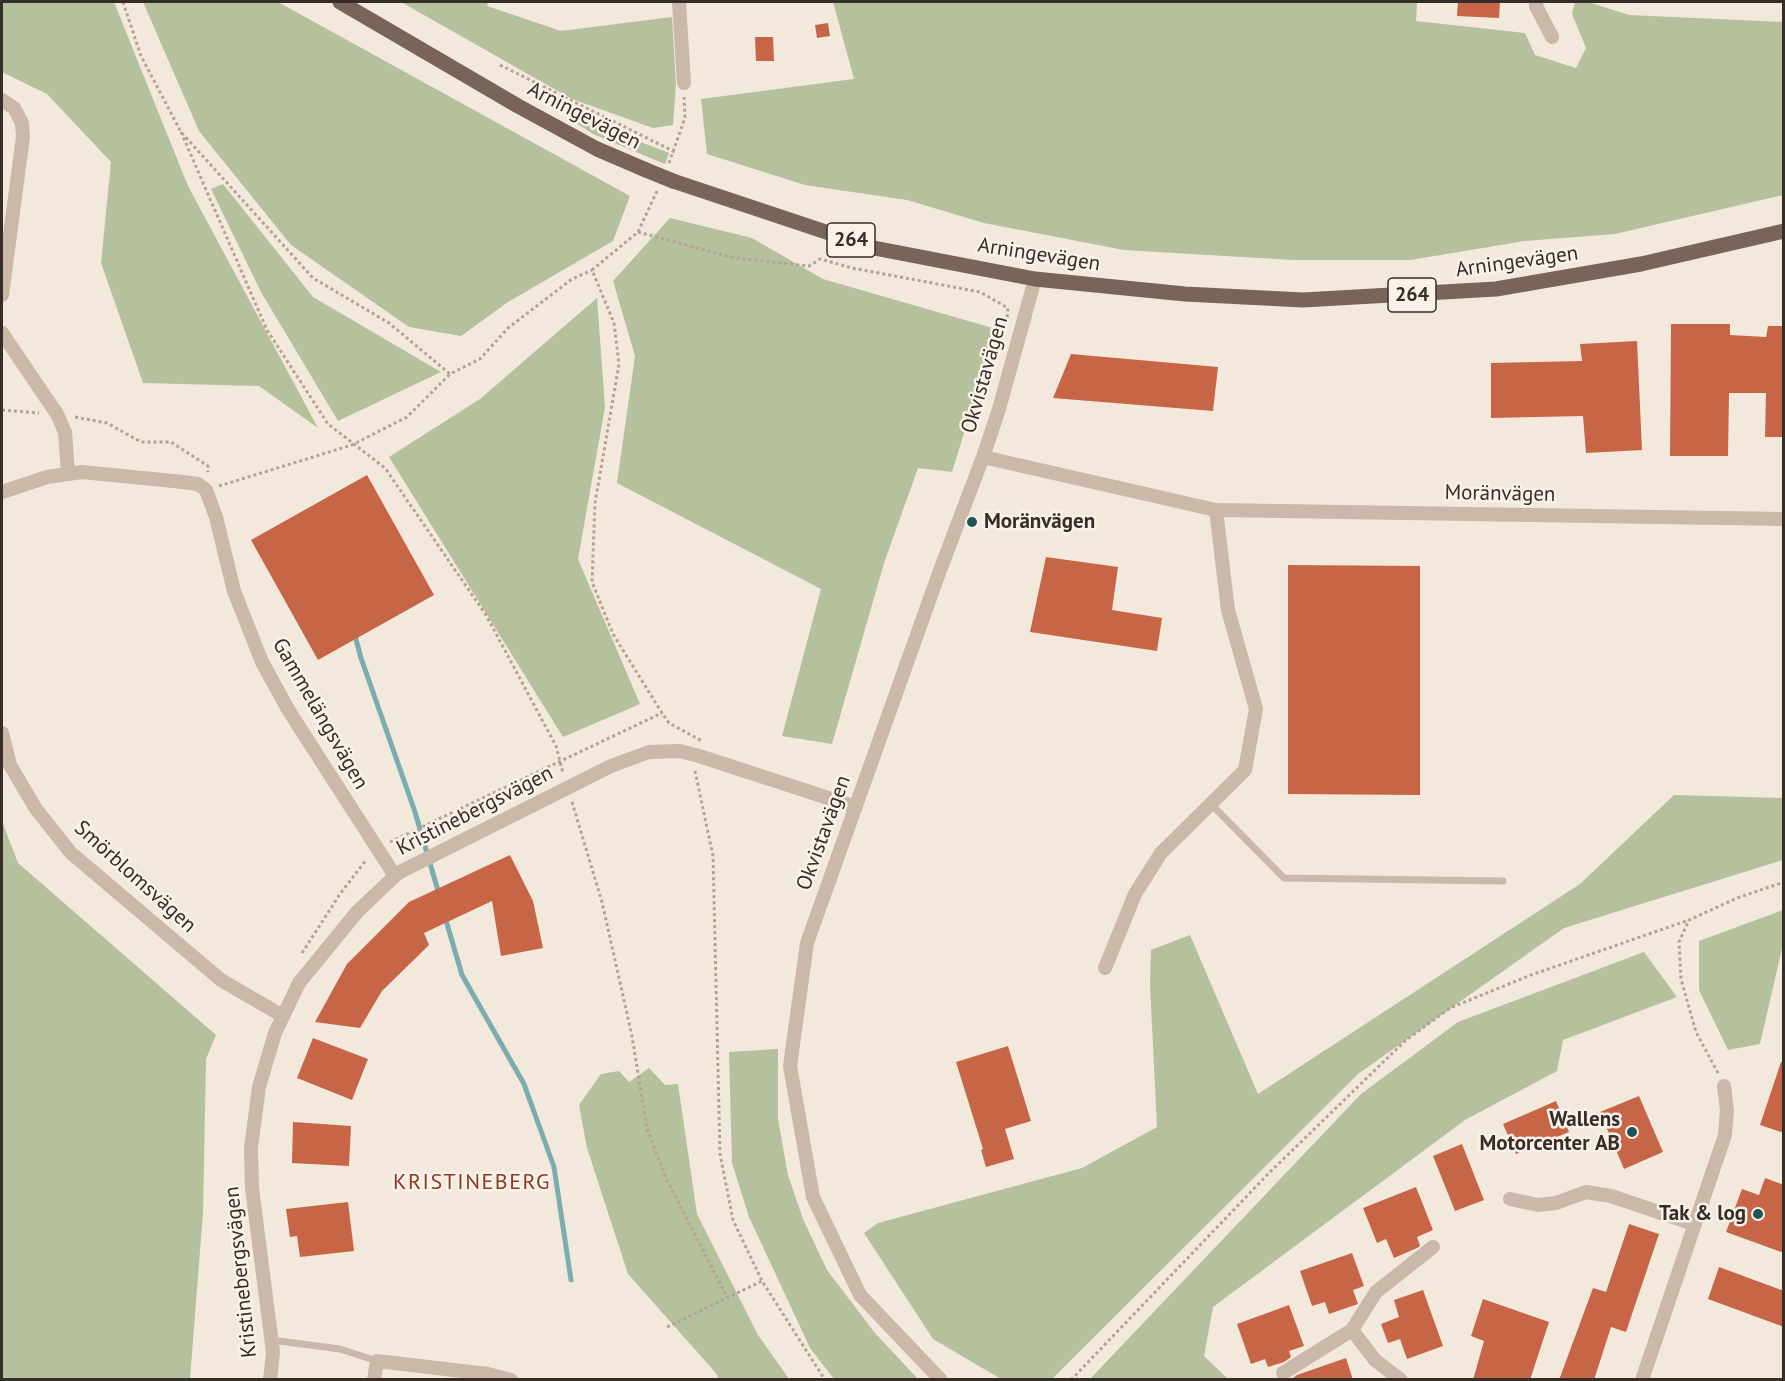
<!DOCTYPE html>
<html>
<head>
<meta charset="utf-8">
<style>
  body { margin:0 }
  #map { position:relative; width:1785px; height:1381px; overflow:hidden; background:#f2e8dc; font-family:"PT Sans",sans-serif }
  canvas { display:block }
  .frame { position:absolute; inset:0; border:3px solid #372d28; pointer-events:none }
</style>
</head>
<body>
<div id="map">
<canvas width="1785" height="1381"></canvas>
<div class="frame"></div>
</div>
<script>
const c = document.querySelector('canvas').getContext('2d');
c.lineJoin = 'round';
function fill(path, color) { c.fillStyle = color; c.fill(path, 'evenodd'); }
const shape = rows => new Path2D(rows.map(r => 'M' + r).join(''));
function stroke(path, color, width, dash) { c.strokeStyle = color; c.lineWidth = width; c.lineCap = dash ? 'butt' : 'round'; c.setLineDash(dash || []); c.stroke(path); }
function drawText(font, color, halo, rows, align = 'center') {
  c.font = font + ' "PT Sans",sans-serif'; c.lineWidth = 5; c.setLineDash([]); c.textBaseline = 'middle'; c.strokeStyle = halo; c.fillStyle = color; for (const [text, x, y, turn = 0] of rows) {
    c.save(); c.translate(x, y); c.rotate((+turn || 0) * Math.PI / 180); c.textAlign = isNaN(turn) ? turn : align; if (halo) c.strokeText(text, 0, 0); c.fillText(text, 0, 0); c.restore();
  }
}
const green = shape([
  [2,2,114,2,188,186,318,428,259,386,143,383,101,263,111,162,47,94,2,72],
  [143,2,278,2,630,196,613,241,508,302,461,336,409,327,291,245,199,131],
  [401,2,488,2,487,6,561,31,672,17,676,84,673,125,653,128,572,99],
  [833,2,1417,2,1416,21,1525,33,1535,55,1576,68,1586,48,1572,14,1575,2,1588,2,1629,15,1783,22,1783,195,1615,234,1525,241,1410,260,1293,260,1124,250,984,223,907,200,805,185,707,154,701,99,854,79],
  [579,118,669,153,665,164,593,134,576,123],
  [223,184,313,297,441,372,338,421,261,292,211,189],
  [670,218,752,238,823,279,996,329,952,472,918,468,884,563,832,744,782,736,821,589,617,483,635,356,613,281],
  [597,298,605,407,578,559,640,704,563,737,389,457,480,399],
  [1674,795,1783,798,1783,860,1564,928,1358,1074,1052,1379,1001,1379,933,1339,864,1233,878,1223,1082,1168,1157,1127,1150,985,1151,950,1190,935,1258,1094,1580,884],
  [2,821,18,863,216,1035,206,1059,203,1213,190,1379,2,1379],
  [1783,910,1783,944,1760,1044,1728,1050,1699,990,1699,941],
  [1644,952,1677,997,1563,1040,1557,1071,1465,1120,1213,1307,1204,1356,1228,1379,1090,1379,1361,1094,1458,1022],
  [778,1049,778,1119,788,1175,803,1219,827,1270,875,1333,918,1379,834,1379,810,1348,749,1217,732,1163,729,1052],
  [649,1068,665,1085,678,1084,697,1214,758,1335,789,1379,719,1379,715,1372,628,1274,587,1148,579,1105,601,1074,619,1071,629,1082]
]);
const stream = shape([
  [354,632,361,658,415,812,439,894],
  [445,917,462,975,524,1084,554,1167,571,1280]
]);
const building = shape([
  [1458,2,1500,2,1499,18,1457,16],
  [828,23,830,36,817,38,815,25],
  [755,37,773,37,774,61,756,61],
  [1671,324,1730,324,1730,335,1766,337,1768,326,1784,326,1784,437,1765,437,1766,393,1729,393,1728,456,1670,456],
  [1637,341,1642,450,1586,453,1583,416,1491,418,1491,363,1582,361,1580,344],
  [1071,354,1218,367,1213,411,1053,398],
  [367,475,434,595,318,660,251,540],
  [1046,557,1118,567,1112,610,1162,618,1157,651,1030,632],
  [1288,565,1420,566,1420,795,1288,794],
  [510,855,533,901,543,948,501,956,492,901,424,933,429,945,382,991,360,1028,315,1022,347,964,409,902],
  [313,1038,368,1059,352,1100,297,1078],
  [1008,1046,1031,1121,1005,1129,1014,1159,986,1167,981,1150,983,1149,956,1062],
  [1781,1062,1784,1062,1784,1133,1760,1125],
  [1639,1096,1663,1152,1624,1169,1600,1112],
  [1556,1101,1569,1132,1516,1154,1503,1124],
  [293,1122,351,1126,349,1166,292,1163],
  [1462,1144,1484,1200,1455,1211,1433,1156],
  [1765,1178,1784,1185,1784,1253,1726,1232,1742,1189,1759,1195],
  [1416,1187,1433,1230,1417,1237,1420,1246,1417,1248,1394,1258,1386,1239,1377,1243,1363,1208],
  [348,1202,354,1251,300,1257,297,1236,290,1237,286,1209],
  [1629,1224,1659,1234,1626,1332,1611,1327,1594,1380,1559,1380,1593,1288,1606,1292],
  [1352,1253,1364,1286,1353,1290,1358,1304,1329,1314,1325,1302,1312,1306,1300,1271],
  [1719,1267,1784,1291,1784,1327,1708,1299],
  [1423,1290,1443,1346,1407,1359,1400,1339,1388,1343,1381,1324,1399,1317,1394,1300],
  [1483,1299,1549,1322,1530,1380,1473,1380,1484,1341,1471,1336],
  [1289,1305,1304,1346,1289,1351,1291,1357,1284,1362,1268,1367,1265,1359,1251,1364,1237,1324],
  [1346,1358,1353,1380,1291,1380,1297,1375]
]);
const path = shape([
  [123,2,141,56,181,132,313,278,389,323,450,374],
  [500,65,675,152],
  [181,132,267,330,328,424,385,468,486,615,556,746,563,773],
  [669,163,685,118,684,97],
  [657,191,638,232,592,270,614,323,619,364,595,503,592,582,613,634,662,713,669,723,702,741],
  [638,232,734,258,809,266,820,259,852,268,980,292,1008,308,1007,319],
  [2,410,39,413],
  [75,417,107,423,141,442,171,442,208,466,208,472],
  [219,486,352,445,407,417,450,374,480,359,508,328,572,279,592,270],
  [695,771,713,856,720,1154,733,1220,762,1281,825,1380],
  [572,802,602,902,632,1036,647,1129,666,1178,727,1297],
  [390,842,662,713],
  [302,953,340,894,366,860],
  [1718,1073,1696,1032,1681,979,1679,942,1689,920,1737,898,1784,882],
  [667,1327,762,1281],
  [1071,1380,1269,1173,1405,1041,1450,1008,1531,975,1689,920]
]);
const service = shape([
  [1211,804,1284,878,1503,881],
  [271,1340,340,1349,377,1361]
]);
const minor = shape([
  [679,2,684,83],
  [1536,2,1536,6,1552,37],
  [2,100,14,108,22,123,23,137,2,295],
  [2,333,57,414,65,432,68,474],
  [983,457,1216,510,1784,519],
  [2,492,47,477,82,472,183,482,198,484,206,490,216,517,234,591,262,662,289,711,395,876],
  [2,733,10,765,36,809,71,853,221,980,283,1016],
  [1105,968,1135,894,1161,853,1245,770,1256,709,1228,610,1216,510],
  [1510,1199,1538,1205,1556,1203,1586,1192,1611,1196,1694,1224],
  [1283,1373,1352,1330],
  [270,1380,273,1352,252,1188,251,1148,259,1087,275,1033,299,983,357,912,398,873,611,766,649,752,680,751,699,756,856,807],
  [374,1380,377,1361,488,1374,511,1380],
  [941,1380,860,1295,813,1197,790,1066,807,943,939,573,983,457,999,409,1035,279],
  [1401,1380,1375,1360,1352,1330,1376,1292,1433,1247],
  [1642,1380,1725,1135,1727,1110,1724,1086]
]);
const primary = shape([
  [340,2,518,106,597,149,646,170],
  [673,181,874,248,1035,279,1185,294,1303,300,1496,289,1641,264,1784,231]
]);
const primaryBridge = shape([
  [646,170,673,181]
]);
const markers = [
  [972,522,6,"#1d5459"],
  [1632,1132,6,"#1d5459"],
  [1758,1214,6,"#1d5459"]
];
const shields = [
  [851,240,48],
  [1412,295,48]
];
const shieldNames = [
  ["264",851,240],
  ["264",1412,295]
];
const streetNames = [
  ["Arningevägen",584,116,27],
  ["Arningevägen",1039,255,9],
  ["Arningevägen",1517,262,-8],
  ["Okvistavägen",985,375,-74],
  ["Moränvägen",1500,494,1],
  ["Gammelängsvägen",320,714,60],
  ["Kristinebergsvägen",475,811,-27],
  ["Okvistavägen",824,833,-70],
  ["Smörblomsvägen",135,877,42],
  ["Kristinebergsvägen",241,1272,-96]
];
const poiNames = [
  ["Moränvägen",984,522,"left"],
  ["Wallens",1620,1120],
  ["Motorcenter AB",1620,1144],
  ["Tak & log",1746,1214]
];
const neighbourhoodNames = [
  ["KRISTINEBERG",472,1183]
];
fill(green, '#b4c19c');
stroke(stream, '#7badaf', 5);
fill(building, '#c66646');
stroke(path, '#b6a292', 3, [3, 3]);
stroke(service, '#cab8a8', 7);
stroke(minor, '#cab8a8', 14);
stroke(primary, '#796459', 15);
stroke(primaryBridge, '#796459', 15);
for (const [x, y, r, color] of markers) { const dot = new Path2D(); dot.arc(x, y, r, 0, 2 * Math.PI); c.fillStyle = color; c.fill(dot); stroke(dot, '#faf2e8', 2); }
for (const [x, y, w] of shields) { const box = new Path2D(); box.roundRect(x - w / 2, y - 17, w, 34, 4.5); c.fillStyle = '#faf2e8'; c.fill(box); stroke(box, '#372d28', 1.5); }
drawText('bold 20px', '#372d28', null, shieldNames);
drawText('21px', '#372d28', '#faf2e8', streetNames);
drawText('bold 21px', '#372d28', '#faf2e8', poiNames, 'right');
c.letterSpacing = '1.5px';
drawText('22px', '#863a21', '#faf2e8', neighbourhoodNames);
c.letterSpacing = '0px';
</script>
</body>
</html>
